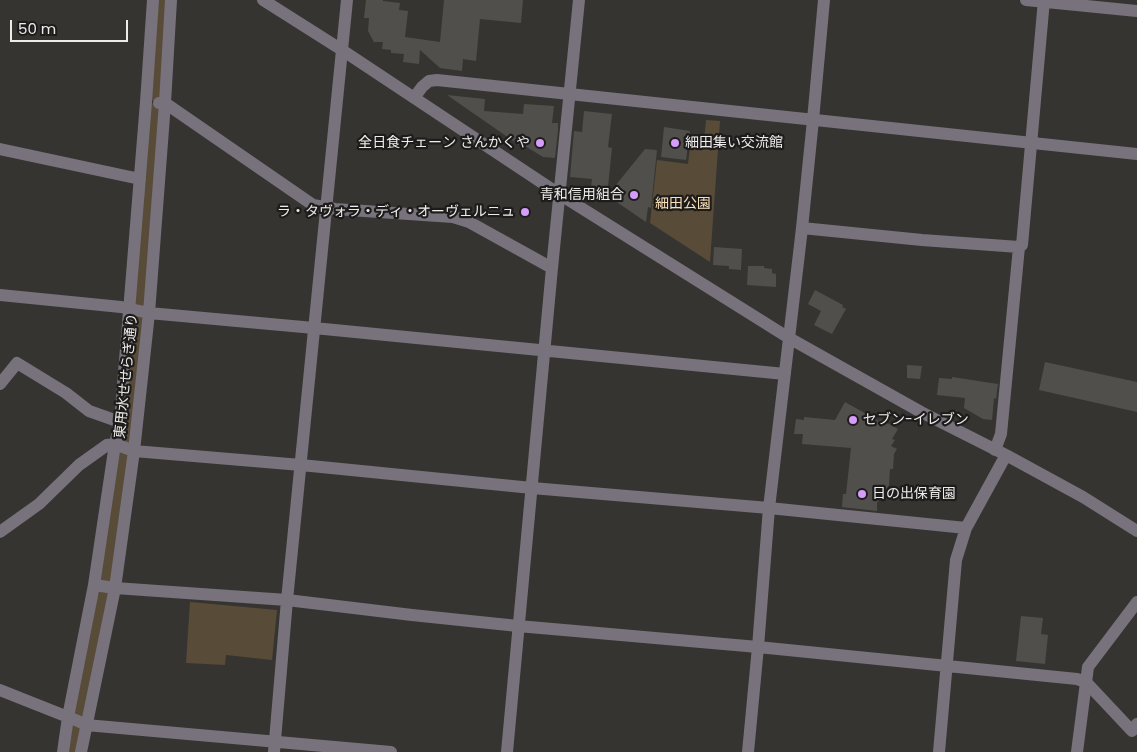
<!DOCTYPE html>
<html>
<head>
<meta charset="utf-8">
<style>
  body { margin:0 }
  #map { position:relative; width:1137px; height:752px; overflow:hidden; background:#363431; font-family:Poppins,sans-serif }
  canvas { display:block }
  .scale { position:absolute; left:10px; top:20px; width:118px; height:22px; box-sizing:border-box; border:2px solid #edecea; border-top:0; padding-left:6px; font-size:15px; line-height:18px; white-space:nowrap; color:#edecea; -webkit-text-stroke:4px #1d1c1b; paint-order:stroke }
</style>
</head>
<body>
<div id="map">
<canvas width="1137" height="752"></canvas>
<div class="scale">50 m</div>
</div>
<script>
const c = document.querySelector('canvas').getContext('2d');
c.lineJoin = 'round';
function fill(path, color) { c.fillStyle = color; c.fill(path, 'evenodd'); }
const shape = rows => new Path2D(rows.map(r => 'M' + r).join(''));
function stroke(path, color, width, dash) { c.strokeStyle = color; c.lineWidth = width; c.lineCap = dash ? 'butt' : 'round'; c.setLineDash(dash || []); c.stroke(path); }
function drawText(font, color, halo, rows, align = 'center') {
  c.font = font + ' Poppins,"Noto Sans JP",sans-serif'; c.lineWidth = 4.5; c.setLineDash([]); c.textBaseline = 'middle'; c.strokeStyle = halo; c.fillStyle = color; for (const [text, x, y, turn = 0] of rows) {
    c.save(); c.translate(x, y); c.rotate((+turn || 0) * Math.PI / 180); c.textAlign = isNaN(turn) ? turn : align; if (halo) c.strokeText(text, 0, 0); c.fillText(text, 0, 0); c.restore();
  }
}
const green = shape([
  [154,0,170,0,163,102,148,100],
  [148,103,163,104,147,312,130,308],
  [706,120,720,121,710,262,650,223,657,160,688,164,691,140,704,141],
  [131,312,147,315,132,448,119,442],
  [119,445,132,451,113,586,98,584],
  [98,586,113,589,85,723,73,716],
  [190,602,277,610,272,660,226,655,225,665,186,663],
  [73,719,84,725,80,752,67,752]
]);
const building = shape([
  [366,0,383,0,383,1,400,3,399,10,408,11,405,37,440,42,444,0,523,0,521,23,480,19,476,61,463,59,462,71,440,68,420,50,419,64,403,62,404,54,391,53,391,50,382,49,383,42,374,42,368,31,369,18,364,18],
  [447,95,485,99,484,111,523,114,524,104,554,106,552,123,558,123,558,130,555,158,543,157,525,146,519,145],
  [584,111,612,114,608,147,612,148,607,196,645,149,657,150,651,208,648,207,646,222,618,203,618,198,607,196,607,200,591,187,592,179,570,177,574,131,582,132],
  [664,127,690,131,686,160,661,157],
  [714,247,742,249,741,270,729,269,729,266,713,265],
  [748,266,764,266,764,268,772,269,772,273,776,274,776,287,747,285],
  [815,290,843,305,842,307,846,309,832,334,814,325,821,311,808,304],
  [1045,362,1137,382,1137,412,1039,390],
  [907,365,922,366,920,379,907,378],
  [952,377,998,384,996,399,994,398,992,420,983,419,964,408,965,398,937,395,939,378,952,379],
  [845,402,879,421,880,419,898,429,892,439,895,440,891,446,897,449,894,454,893,469,890,469,889,485,877,503,877,511,842,507,843,494,846,494,851,448,802,444,803,434,794,434,796,419,804,420,804,417,835,420],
  [1021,616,1043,618,1041,634,1048,635,1045,664,1016,661]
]);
const minor = shape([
  [263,0,342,50,559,194,789,338,921,412,1006,455,1083,497,1137,531],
  [1026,0,1137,11],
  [414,98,422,87,429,81,437,80,1137,154],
  [159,103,165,103,313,205,335,209,453,217,469,222,552,268],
  [0,149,140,179],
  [802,228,922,240,1019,247],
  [0,295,121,307,149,313,314,328,785,374],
  [0,384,17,363,66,393,89,411,120,422],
  [995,450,1001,434,1019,247,1022,245,1044,0],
  [0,532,39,504,79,465,107,445,115,444,134,451,301,465,532,488,769,508,966,528],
  [94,585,115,588,287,600,412,615,518,626,758,647,1077,679,1086,682,1132,731,1137,724],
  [0,690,78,721,86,725,391,752],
  [63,752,68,717,94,585,115,444,120,422,146,102,153,0],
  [81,752,115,588,134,451,149,313,165,103,171,0],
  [274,752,287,600,347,0],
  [507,752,552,268,579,0],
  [748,752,758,647,769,508,802,228,813,120,824,0],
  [939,752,956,560,966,528,1006,455],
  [1077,752,1088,667,1137,602]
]);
const markers = [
  [540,143,5,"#d59cfb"],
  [675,143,5,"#d59cfb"],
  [634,195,5,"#d59cfb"],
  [525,212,5,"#d59cfb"],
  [853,420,5,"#d59cfb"],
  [862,494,5,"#d59cfb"]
];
const poiNames = [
  ["全日食チェーン さんかくや",530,143],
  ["細田集い交流館",685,143,"left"],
  ["青和信用組合",624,195],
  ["ラ・タヴォラ・ディ・オーヴェルニュ",515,212],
  ["セブン-イレブン",863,420,"left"],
  ["日の出保育園",872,494,"left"]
];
const parkNames = [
  ["細田公園",683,204]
];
const streetNames = [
  ["東用水せせらぎ通り",127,376,-84]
];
fill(green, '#584c39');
fill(building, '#514f4c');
stroke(minor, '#78727d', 12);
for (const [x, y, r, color] of markers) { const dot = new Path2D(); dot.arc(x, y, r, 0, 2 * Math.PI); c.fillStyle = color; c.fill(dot); stroke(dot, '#1d1c1b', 2); }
drawText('14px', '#edecea', '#1d1c1b', poiNames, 'right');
drawText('14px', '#fae0b9', '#1d1c1b', parkNames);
drawText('14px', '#edecea', '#1d1c1b', streetNames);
</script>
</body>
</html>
